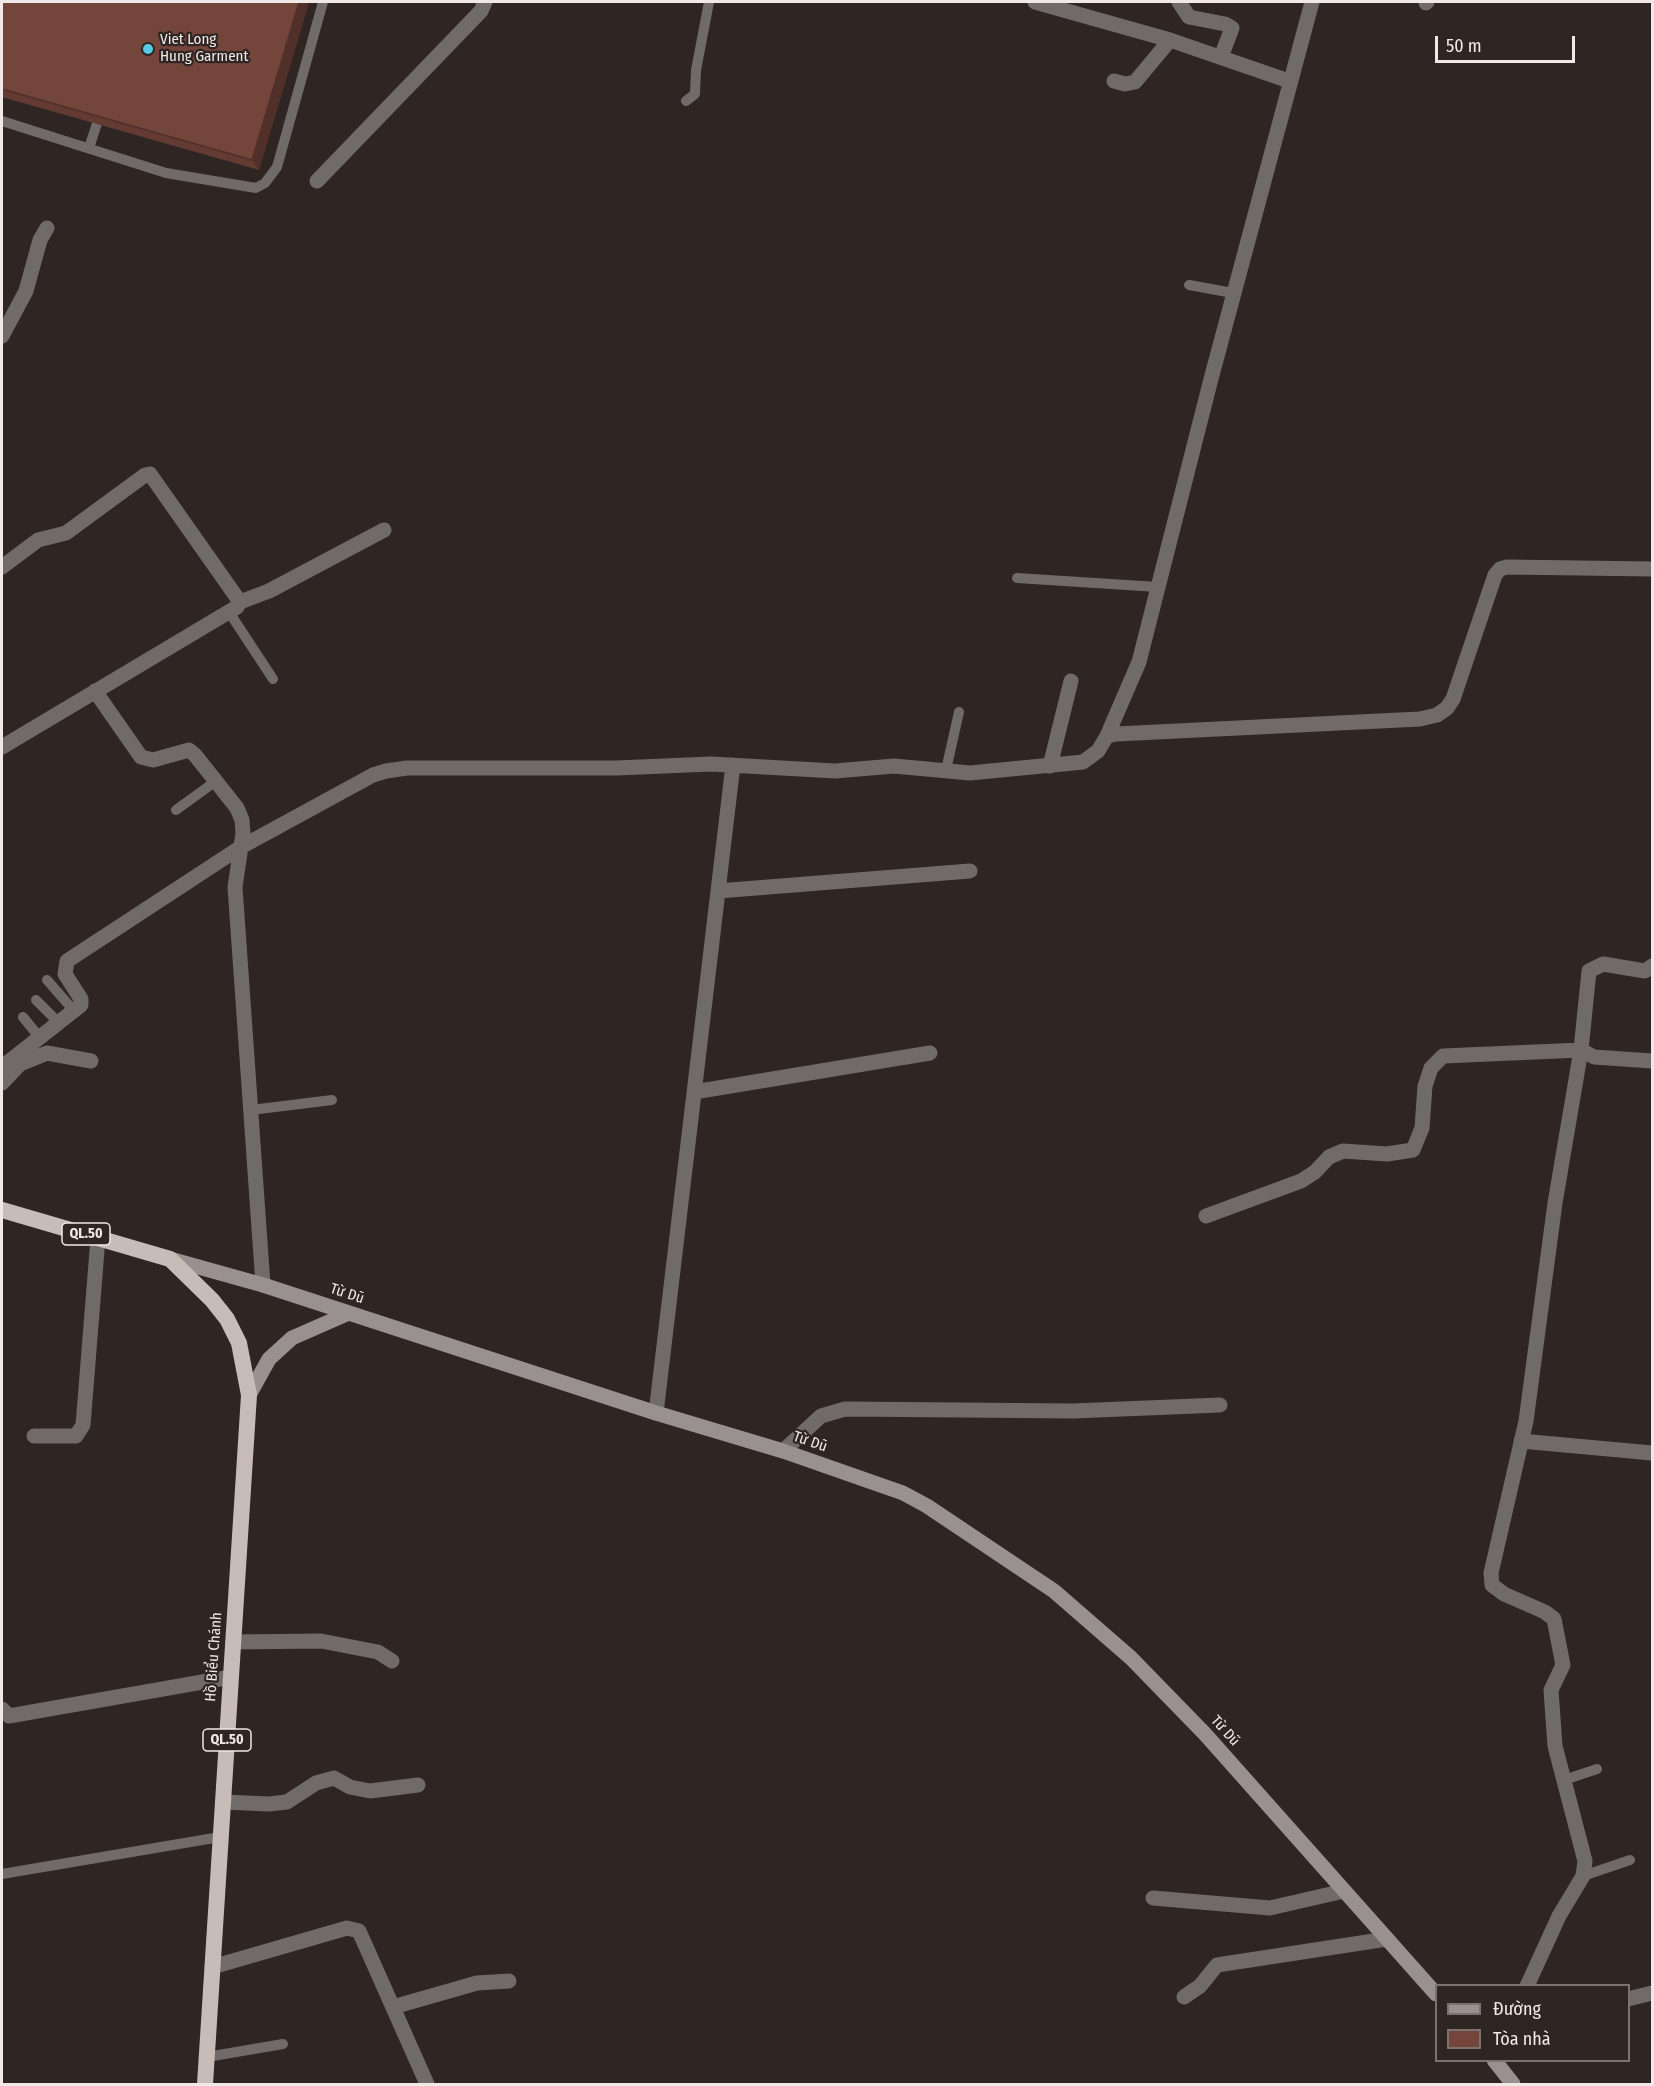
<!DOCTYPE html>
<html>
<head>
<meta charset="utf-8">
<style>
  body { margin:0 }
  #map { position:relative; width:1654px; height:2086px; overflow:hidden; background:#2f2522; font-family:"Fira Sans Condensed",sans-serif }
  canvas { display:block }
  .frame { position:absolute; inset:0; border:3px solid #f0e9e7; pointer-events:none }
  .legend { position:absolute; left:1435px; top:1984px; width:195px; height:78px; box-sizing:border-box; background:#2f2522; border:2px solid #7c7371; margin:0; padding:8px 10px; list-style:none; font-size:18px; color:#f0e9e7 }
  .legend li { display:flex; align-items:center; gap:12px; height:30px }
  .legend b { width:30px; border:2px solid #7c7371 }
  .scale { position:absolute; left:1435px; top:36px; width:140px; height:27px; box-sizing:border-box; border:3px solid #f0e9e7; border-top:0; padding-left:8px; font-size:18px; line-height:21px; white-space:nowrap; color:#f0e9e7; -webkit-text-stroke:4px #2f2522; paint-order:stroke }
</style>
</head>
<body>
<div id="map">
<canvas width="1654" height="2086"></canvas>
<div class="frame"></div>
<ul class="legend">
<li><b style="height:8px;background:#99918f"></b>Đường</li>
<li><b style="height:16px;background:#73453b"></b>Tòa nhà</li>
</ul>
<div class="scale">50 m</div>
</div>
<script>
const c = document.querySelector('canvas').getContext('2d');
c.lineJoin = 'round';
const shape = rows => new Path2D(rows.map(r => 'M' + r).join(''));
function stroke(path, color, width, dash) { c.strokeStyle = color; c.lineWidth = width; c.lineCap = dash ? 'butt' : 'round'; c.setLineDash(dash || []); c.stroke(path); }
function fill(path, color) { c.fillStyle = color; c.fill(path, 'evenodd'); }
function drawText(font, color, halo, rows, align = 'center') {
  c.font = font + ' "Fira Sans Condensed",sans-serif'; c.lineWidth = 4.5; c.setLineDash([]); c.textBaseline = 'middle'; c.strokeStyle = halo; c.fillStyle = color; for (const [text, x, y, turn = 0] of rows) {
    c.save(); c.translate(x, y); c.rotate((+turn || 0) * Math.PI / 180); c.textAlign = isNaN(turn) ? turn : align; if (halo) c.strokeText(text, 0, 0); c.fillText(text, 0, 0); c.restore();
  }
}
const service = shape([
  [686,101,695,94,696,70,709,2],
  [2,121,166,173,256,188,265,183,277,167,323,2],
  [89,148,101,111],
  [1189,285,1233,293],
  [1017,578,1158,587],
  [229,612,273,679],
  [946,770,959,712],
  [176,810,216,781],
  [47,980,75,1012],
  [36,1000,60,1024],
  [23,1017,40,1038],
  [251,1110,332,1100],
  [1564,1780,1597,1769],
  [2,1874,220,1837],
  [1583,1876,1630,1860],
  [207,2057,283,2044]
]);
const minor = shape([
  [1035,2,1170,40,1289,81],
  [1179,2,1189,17,1225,24,1232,28,1221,57],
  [1426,3,1427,2],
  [1114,81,1125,84,1135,82,1170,40],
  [317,181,481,11,485,2],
  [2,336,26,291,40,240,47,228],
  [2,567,38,540,66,533,145,475,150,474,240,602],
  [95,691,141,757,153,760,189,750,195,755,237,808,242,820,243,833,235,887,263,1285],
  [1107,736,1139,662,1211,379,1312,2],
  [2,747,237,607,240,602,269,591,384,530],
  [1050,766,1071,681],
  [718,891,970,871],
  [1652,966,1645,971,1603,964,1589,971,1581,1050,1594,1057,1652,1061],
  [2,1067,81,1005,81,999,65,974,67,961,241,847,373,775,386,771,407,768,616,768,711,764,835,771,894,766,970,773,1083,762,1098,751,1107,736,1116,734,1420,719,1437,715,1447,708,1453,699,1495,575,1500,569,1507,567,1652,569],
  [2,1083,20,1064,47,1053,91,1061],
  [694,1092,930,1053],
  [1206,1216,1301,1181,1315,1172,1329,1157,1343,1151,1387,1154,1413,1150,1422,1128,1425,1086,1431,1068,1443,1056,1581,1050,1555,1203,1526,1421,1491,1573,1492,1585,1504,1594,1545,1612,1554,1619,1563,1665,1551,1690,1555,1746,1585,1861,1583,1876,1559,1916,1527,1986],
  [656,1413,733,765],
  [34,1436,76,1436,83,1425,98,1238],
  [1521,1441,1652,1453],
  [783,1451,821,1416,845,1409,1073,1411,1220,1405],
  [233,1642,321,1641,378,1652,392,1661],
  [2,1709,9,1716,231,1677],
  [223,1802,269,1804,287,1802,316,1783,334,1778,350,1787,370,1791,418,1785],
  [1153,1898,1270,1908,1344,1891],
  [212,1967,347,1928,359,1931,427,2084],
  [1184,1997,1200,1986,1217,1965,1387,1939],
  [1628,1999,1652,1993],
  [393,2007,477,1983,509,1981]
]);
const secondary = shape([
  [170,1259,263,1285,656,1413,783,1451,903,1493,927,1506,1054,1591,1131,1658,1205,1734,1436,1994],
  [249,1395,269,1359,292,1338,349,1313],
  [1494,2060,1513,2084]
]);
const trunk = shape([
  [2,1210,170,1259,212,1300,227,1319,239,1343,249,1395,205,2084]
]);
const wall = shape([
  [2,2,309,2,259,170,2,97]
]);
const shadedWall = shape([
  [299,2,309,2,259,170,252,160]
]);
const building = shape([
  [2,2,299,2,252,160,2,89,2,2]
]);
const markers = [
  [148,49,6,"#58c8e4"]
];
const shields = [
  [86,1234,48],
  [227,1740,48]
];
const shieldNames = [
  ["QL.50",86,1234],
  ["QL.50",227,1740]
];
const poiNames = [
  ["Viet Long",160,40],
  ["Hung Garment",160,57]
];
const streetNames = [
  ["Từ Dũ",347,1294,18],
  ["Từ Dũ",810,1442,19],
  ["Hồ Biểu Chánh",214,1657,-86],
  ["Từ Dũ",1225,1731,48]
];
stroke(service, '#706b69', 10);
stroke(minor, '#706b69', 15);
stroke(secondary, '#99918f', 15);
stroke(trunk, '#c8bcb8', 16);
fill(wall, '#633b33');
fill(shadedWall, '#503029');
fill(building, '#73453b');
stroke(building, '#503029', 1.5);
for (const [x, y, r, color] of markers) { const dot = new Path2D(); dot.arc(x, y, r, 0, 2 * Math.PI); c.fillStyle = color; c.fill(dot); stroke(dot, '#2f2522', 2); }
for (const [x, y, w] of shields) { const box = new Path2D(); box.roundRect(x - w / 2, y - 11, w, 22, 4.5); c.fillStyle = '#2f2522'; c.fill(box); stroke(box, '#f0e9e7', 1.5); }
drawText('bold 14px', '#f0e9e7', null, shieldNames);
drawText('15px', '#f0e9e7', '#2f2522', poiNames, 'left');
drawText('15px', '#f0e9e7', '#2f2522', streetNames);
</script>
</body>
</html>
